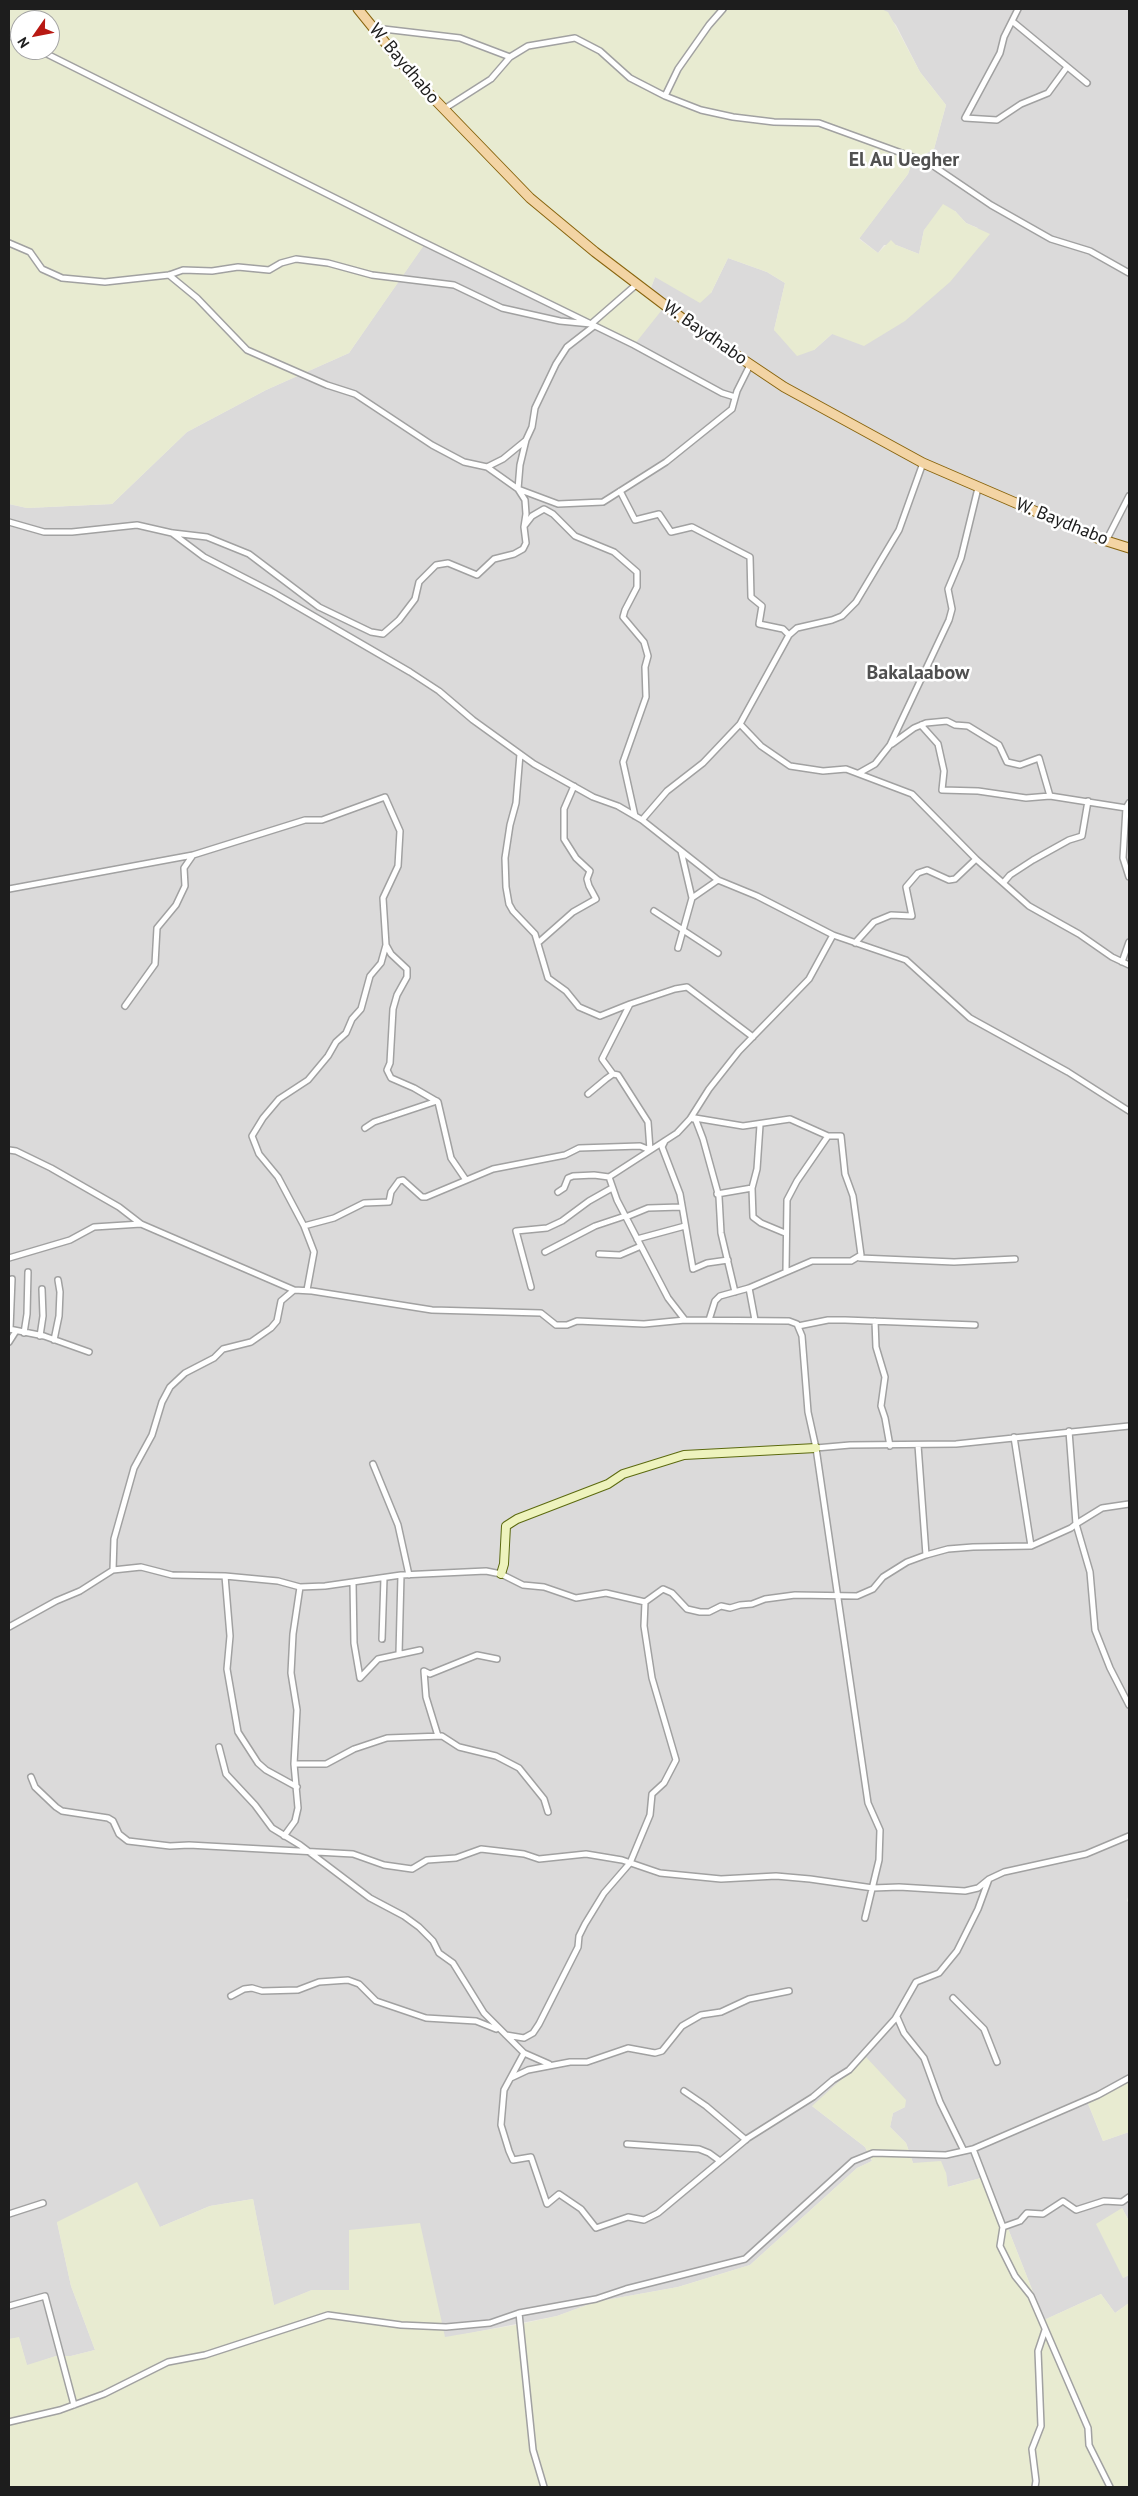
<!DOCTYPE html>
<html>
<head>
<meta charset="utf-8">
<style>
  body { margin:0 }
  #map { position:relative; width:1138px; height:2496px; overflow:hidden; background:#edebe4; font-family:"PT Sans",sans-serif }
  canvas { display:block }
  .frame { position:absolute; inset:0; border:10px solid #1d1d1d; pointer-events:none }
  .north { position:absolute; left:10px; top:10px; width:50px; height:50px; box-sizing:border-box; background:#fff; border:1px solid #a5a5a5; border-radius:50%; rotate:237deg; font-size:14px; font-weight:700; line-height:20px; text-align:center; color:#1d1d1d }
  .north::after { content:''; display:block; margin:auto; width:18px; height:22px; background:#b81913; clip-path:polygon(50% 0,100% 100%,50% 72%,0 100%) }
</style>
</head>
<body>
<div id="map">
<canvas width="1138" height="2496"></canvas>
<div class="frame"></div>
<div class="north">N</div>
</div>
<script>
const c = document.querySelector('canvas').getContext('2d');
c.lineJoin = 'round';
function fill(path, color) { c.fillStyle = color; c.fill(path, 'evenodd'); }
const shape = rows => new Path2D(rows.map(r => 'M' + r).join(''));
function stroke(path, color, width, dash) { c.strokeStyle = color; c.lineWidth = width; c.lineCap = dash ? 'butt' : 'round'; c.setLineDash(dash || []); c.stroke(path); }
function drawText(font, color, halo, rows, align = 'center') {
  c.font = font + ' "PT Sans",sans-serif'; c.lineWidth = 5; c.setLineDash([]); c.textBaseline = 'middle'; c.strokeStyle = halo; c.fillStyle = color; for (const [text, x, y, turn = 0] of rows) {
    c.save(); c.translate(x, y); c.rotate((+turn || 0) * Math.PI / 180); c.textAlign = isNaN(turn) ? turn : align; if (halo) c.strokeText(text, 0, 0); c.fillText(text, 0, 0); c.restore();
  }
}
const residential = shape([
  [881,9,1129,9,1129,1893,1127,1901,1129,1903,1129,2074,1087,2101,1103,2141,1129,2132,1129,2221,1122,2208,1123,2278,1129,2275,1129,2303,1115,2313,1101,2294,1044,2320,1009,2231,981,2178,947,2187,946,2173,913,2163,906,2143,890,2127,893,2113,905,2107,812,2106,865,2147,872,2161,857,2168,750,2265,678,2287,595,2302,557,2316,445,2338,349,2290,312,2290,274,2306,253,2199,210,2206,160,2227,57,2222,71,2286,95,2350,71,2356,56,2356,27,2366,19,2338,9,2339,9,504,27,508,112,504,187,432,266,390,349,353,427,240,589,323,649,293,655,277,711,293,728,258,767,272,785,283,774,330,814,350,832,334,978,228,966,223,955,211,924,230,919,254,896,245,884,245,878,253,859,238,908,174,912,162,934,149,946,105,920,72,896,25]
]);
const farmland = shape([
  [9,9,881,9,888,12,920,72,946,105,934,149,912,162,908,174,859,239,878,253,891,240,896,245,919,254,924,230,943,204,955,211,966,223,990,234,950,282,905,321,864,346,832,334,814,350,797,356,774,330,785,283,767,272,728,258,711,293,700,303,655,277,649,293,665,306,634,345,427,241,349,353,266,390,187,432,112,504,27,508,9,504],
  [20,20,50,20,50,50,20,50],
  [866,2057,906,2100,905,2107,893,2113,890,2127,906,2143,913,2163,941,2161,946,2173,948,2187,981,2178,1009,2231,1044,2320,1101,2294,1115,2313,1129,2303,1129,2487,9,2487,9,2339,19,2337,27,2365,56,2356,71,2356,95,2350,71,2286,57,2222,137,2182,160,2227,210,2206,253,2199,274,2305,312,2290,349,2290,349,2230,420,2223,445,2337,516,2325,557,2316,595,2302,678,2287,750,2265,857,2168,872,2161,865,2147,812,2106],
  [1129,2074,1129,2132,1103,2141,1087,2101],
  [1122,2208,1129,2221,1129,2275,1123,2278,1096,2224]
]);
const street = shape([
  [1018,9,1004,37,1000,53,965,118,997,120,1021,104,1048,93,1067,67],
  [1012,21,1087,83],
  [375,28,460,38,510,57,491,79,444,109],
  [9,35,20,41],
  [39,50,415,238,634,345,722,393,735,397],
  [510,57,528,46,575,38,600,51,630,78,665,96,678,69,709,25,723,9],
  [665,96,701,110,733,117,774,122,819,123,929,163,991,205,1051,239,1090,251,1129,273],
  [9,243,30,252,42,269,62,278,105,282,169,275,183,270,212,271,238,267,269,270,281,263,296,259,328,263,372,275,454,285,502,308,560,321,591,324,637,284],
  [169,275,197,298,247,350,327,385,355,394,432,445,464,462,487,467,518,489,558,504,603,502,666,462,732,409,737,391,750,365],
  [487,467,503,459,525,441],
  [620,491,635,520,659,514,671,532,692,527,750,557,751,597,762,606,759,624,783,629,789,635],
  [9,522,44,532,72,532,137,525,172,533,204,557,274,593,410,672,439,691,473,720,534,764,593,797,618,806,642,820,718,880,757,896,833,935,906,960,970,1018,1068,1072,1129,1111],
  [525,525,532,516,544,509,553,514,575,536,614,552,637,572,637,587,625,610,623,617,644,642,648,656,645,667,646,697,623,762,635,816],
  [173,533,207,537,249,554,319,607,371,632,383,634,399,620,415,599,419,582,436,565,448,563,477,575,494,559,514,554,523,549,526,543,524,527,526,514,525,500,518,489,520,465,526,440,532,427,535,408,556,364,567,347,594,326],
  [1106,541,1129,496],
  [740,724,789,635,797,628,832,620,842,616,856,602,899,530,923,463],
  [921,725,938,744,944,771,942,790,978,791,1026,798,1050,796,1126,808],
  [892,744,914,728,926,723,947,721,955,725,968,726,999,745,1007,762,1020,765,1039,758,1050,796],
  [520,754,516,803,510,825,505,858,506,887,509,904,513,911,535,934,548,978,566,991,579,1007,600,1016,630,1004],
  [859,773,875,764,890,745,949,620,952,609,948,589,961,558,978,488],
  [1129,803,1126,808,1123,858,1129,877],
  [642,820,667,791,703,763,740,724,761,746,790,766,823,771,846,769,912,794,976,859,1029,906,1079,934,1112,957,1129,965],
  [681,851,692,898],
  [1004,882,1010,875,1033,860,1069,840,1082,836,1088,801],
  [9,889,193,855],
  [654,911,718,953],
  [539,942,573,912,596,899,589,886,587,879,590,871,576,858,564,839,564,809,574,786],
  [855,943,874,922,891,915,912,916,906,887,918,873,927,870,949,880,955,879,976,859],
  [678,948,692,898,718,880],
  [1122,962,1129,942],
  [125,1006,155,964,157,928,176,905,185,886,184,868,193,855,305,820,322,820,385,797,400,831,398,866,383,898,386,945,391,954,407,969,407,977,397,995,393,1009,390,1063,387,1070,391,1078,414,1088,438,1102,451,1158,466,1180],
  [613,1074,602,1059,630,1004,675,989,687,987,753,1037],
  [695,1118,743,1126,790,1119,828,1136,841,1136,845,1174,853,1196,861,1255,851,1261,812,1261,749,1288,720,1296,715,1301,709,1320],
  [693,1119,695,1118,703,1139,719,1197,721,1233,735,1292],
  [365,1128,374,1122,437,1101],
  [665,1141,662,1147,680,1194,693,1269,707,1263,728,1260],
  [9,1150,16,1151,51,1168,119,1207,141,1224],
  [752,1188,757,1169,760,1125],
  [558,1192,564,1188,568,1178,573,1176,594,1175,609,1177],
  [717,1194,752,1188,753,1217,761,1223,785,1233],
  [626,1217,648,1208,681,1207],
  [304,1226,278,1177,259,1154,252,1136,263,1118,279,1099,308,1080,328,1056,336,1042,346,1033,352,1019,361,1009,370,976,381,963,386,945],
  [637,1239,685,1226],
  [545,1252,595,1226,625,1216],
  [599,1254,620,1255,641,1246],
  [9,1258,70,1240,94,1227,141,1224,294,1290],
  [860,1258,954,1262,1015,1259],
  [786,1271,787,1200,797,1181,828,1136],
  [531,1287,516,1231,547,1228,562,1221,589,1201,612,1188],
  [749,1288,755,1320],
  [307,1290,314,1252,304,1226,334,1218,364,1203,389,1202,391,1192,399,1181,403,1180,422,1197,426,1197,493,1169,565,1155,579,1148,640,1146,650,1150,648,1122,618,1075,613,1074,606,1079,588,1094],
  [685,1320,668,1298,617,1200,609,1177,677,1133,690,1119,709,1089,739,1051,809,979,833,935],
  [875,1321,876,1347,885,1377,881,1406,885,1418,890,1446],
  [798,1326,828,1320,845,1320,975,1325],
  [9,1329,44,1336,89,1352],
  [10,1329,12,1279],
  [24,1333,27,1314,28,1272],
  [40,1336,43,1316,42,1289],
  [54,1340,59,1316,60,1292,58,1280],
  [9,1342,16,1331],
  [1014,1437,1031,1546],
  [918,1445,926,1555],
  [816,1448,868,1803,880,1830,879,1860,865,1918],
  [373,1464,398,1525,409,1575],
  [1129,1504,1102,1508,1076,1524,1090,1572,1095,1630,1110,1668,1129,1705],
  [113,1570,141,1567,172,1575,225,1576,278,1581,300,1587,325,1586,401,1575,486,1571,501,1574,523,1585,544,1587,576,1598,606,1593,645,1602,663,1589,672,1593,687,1609,700,1612,709,1612,721,1606,730,1608,740,1605,752,1604,765,1599,795,1595,857,1596,873,1589,883,1577,907,1562,926,1555,948,1549,973,1547,1031,1546,1071,1528,1076,1524,1069,1431],
  [225,1576,230,1636,227,1669,238,1732,258,1763,266,1770,297,1787],
  [353,1582,354,1643,360,1678],
  [9,1627,56,1601,80,1591,113,1570,114,1539,134,1468,152,1435,162,1402,170,1387,185,1373,214,1358,223,1349,251,1342,271,1328,277,1321,281,1301,294,1290,312,1291,432,1310,541,1313,556,1325,567,1325,577,1321,644,1324,685,1320,789,1321,797,1324,802,1336,808,1412,816,1448,850,1445,956,1444,1129,1426],
  [382,1639,384,1578],
  [399,1654,401,1575],
  [360,1678,378,1659,420,1650],
  [438,1736,426,1697,424,1671,430,1674,477,1655,497,1659],
  [219,1747,226,1774,255,1805,272,1828,300,1845,370,1898,404,1916,419,1927,433,1941,439,1953,453,1963,484,2013,524,2053,504,2090,501,2125,509,2151,513,2160,531,2157,547,2204,559,2194,581,2209,596,2228,628,2217,644,2220,658,2213,748,2138,813,2097,833,2080,849,2070,895,2019,916,1982,939,1973,957,1951,978,1909,989,1879],
  [294,1764,326,1764,354,1749,387,1738,442,1736,459,1747,496,1756,519,1768,544,1799,548,1812],
  [31,1777,35,1787,56,1807,62,1811,108,1818,113,1821,119,1834,128,1841,170,1846,189,1845,353,1854,384,1865,412,1869,427,1860,456,1858,481,1849,524,1854,539,1859,586,1854,622,1860,660,1873,721,1879,776,1876,810,1879,873,1888,899,1887,965,1891,978,1888,989,1879,1004,1872,1086,1854,1129,1836],
  [284,1836,295,1821,298,1808,294,1764,297,1710,291,1673,293,1634,300,1587],
  [231,1996,244,1989,252,1988,262,1991,298,1990,319,1982,348,1980,359,1984,376,2001,426,2018,476,2021,496,2029],
  [953,1998,984,2029,997,2062],
  [897,2017,904,2033,924,2058,940,2102,964,2151],
  [506,2035,524,2038,533,2033,539,2024,578,1947,579,1936,585,1924,604,1893,630,1863,650,1815,652,1794,664,1783,676,1760,652,1678,644,1626,645,1602],
  [524,2053,549,2064],
  [511,2078,528,2070,570,2062,587,2062,628,2048,655,2053,662,2051,682,2026,701,2015,721,2012,749,1999,789,1991],
  [684,2091,706,2106,746,2140],
  [627,2144,699,2149,709,2153,720,2161],
  [973,2149,1003,2227,1000,2246,1015,2276,1031,2296,1088,2428,1089,2445,1110,2487],
  [9,2214,43,2203],
  [1003,2227,1020,2221,1027,2213,1043,2214,1063,2201,1076,2210,1104,2201,1122,2202,1129,2197],
  [9,2306,45,2296,74,2405],
  [519,2313,533,2450,544,2487],
  [9,2422,60,2410,104,2394,168,2362,205,2355,328,2315,401,2325,446,2327,490,2323,519,2313,596,2299,626,2289,745,2259,853,2161,873,2153,946,2155,973,2149,1098,2095,1129,2078],
  [1035,2487,1036,2481,1032,2449,1041,2426,1038,2351,1045,2330]
]);
const secondary = shape([
  [501,1574,504,1564,506,1526,517,1519,608,1484,623,1474,684,1455,816,1448]
]);
const primary = shape([
  [358,9,413,77,530,198,595,252,687,322,784,387,923,463,1097,538,1129,548]
]);
const streetNames = [
  ["W. Baydhabo",404,64,50],
  ["W. Baydhabo",705,333,35],
  ["W. Baydhabo",1062,522,22]
];
const quarterNames = [
  ["El Au Uegher",904,160],
  ["Bakalaabow",918,673]
];
fill(residential, '#dbdada');
fill(farmland, '#e8ebd1');
stroke(street, '#a1a1a1', 8);
stroke(secondary, '#5c6a0f', 10);
stroke(primary, '#89650e', 11);
stroke(street, '#fff', 5);
stroke(secondary, '#eef3bd', 8);
stroke(primary, '#f3d4a4', 9);
drawText('18px', '#1d1d1d', '#fff', streetNames);
drawText('bold 20px', '#505050', '#fff', quarterNames);
</script>
</body>
</html>
